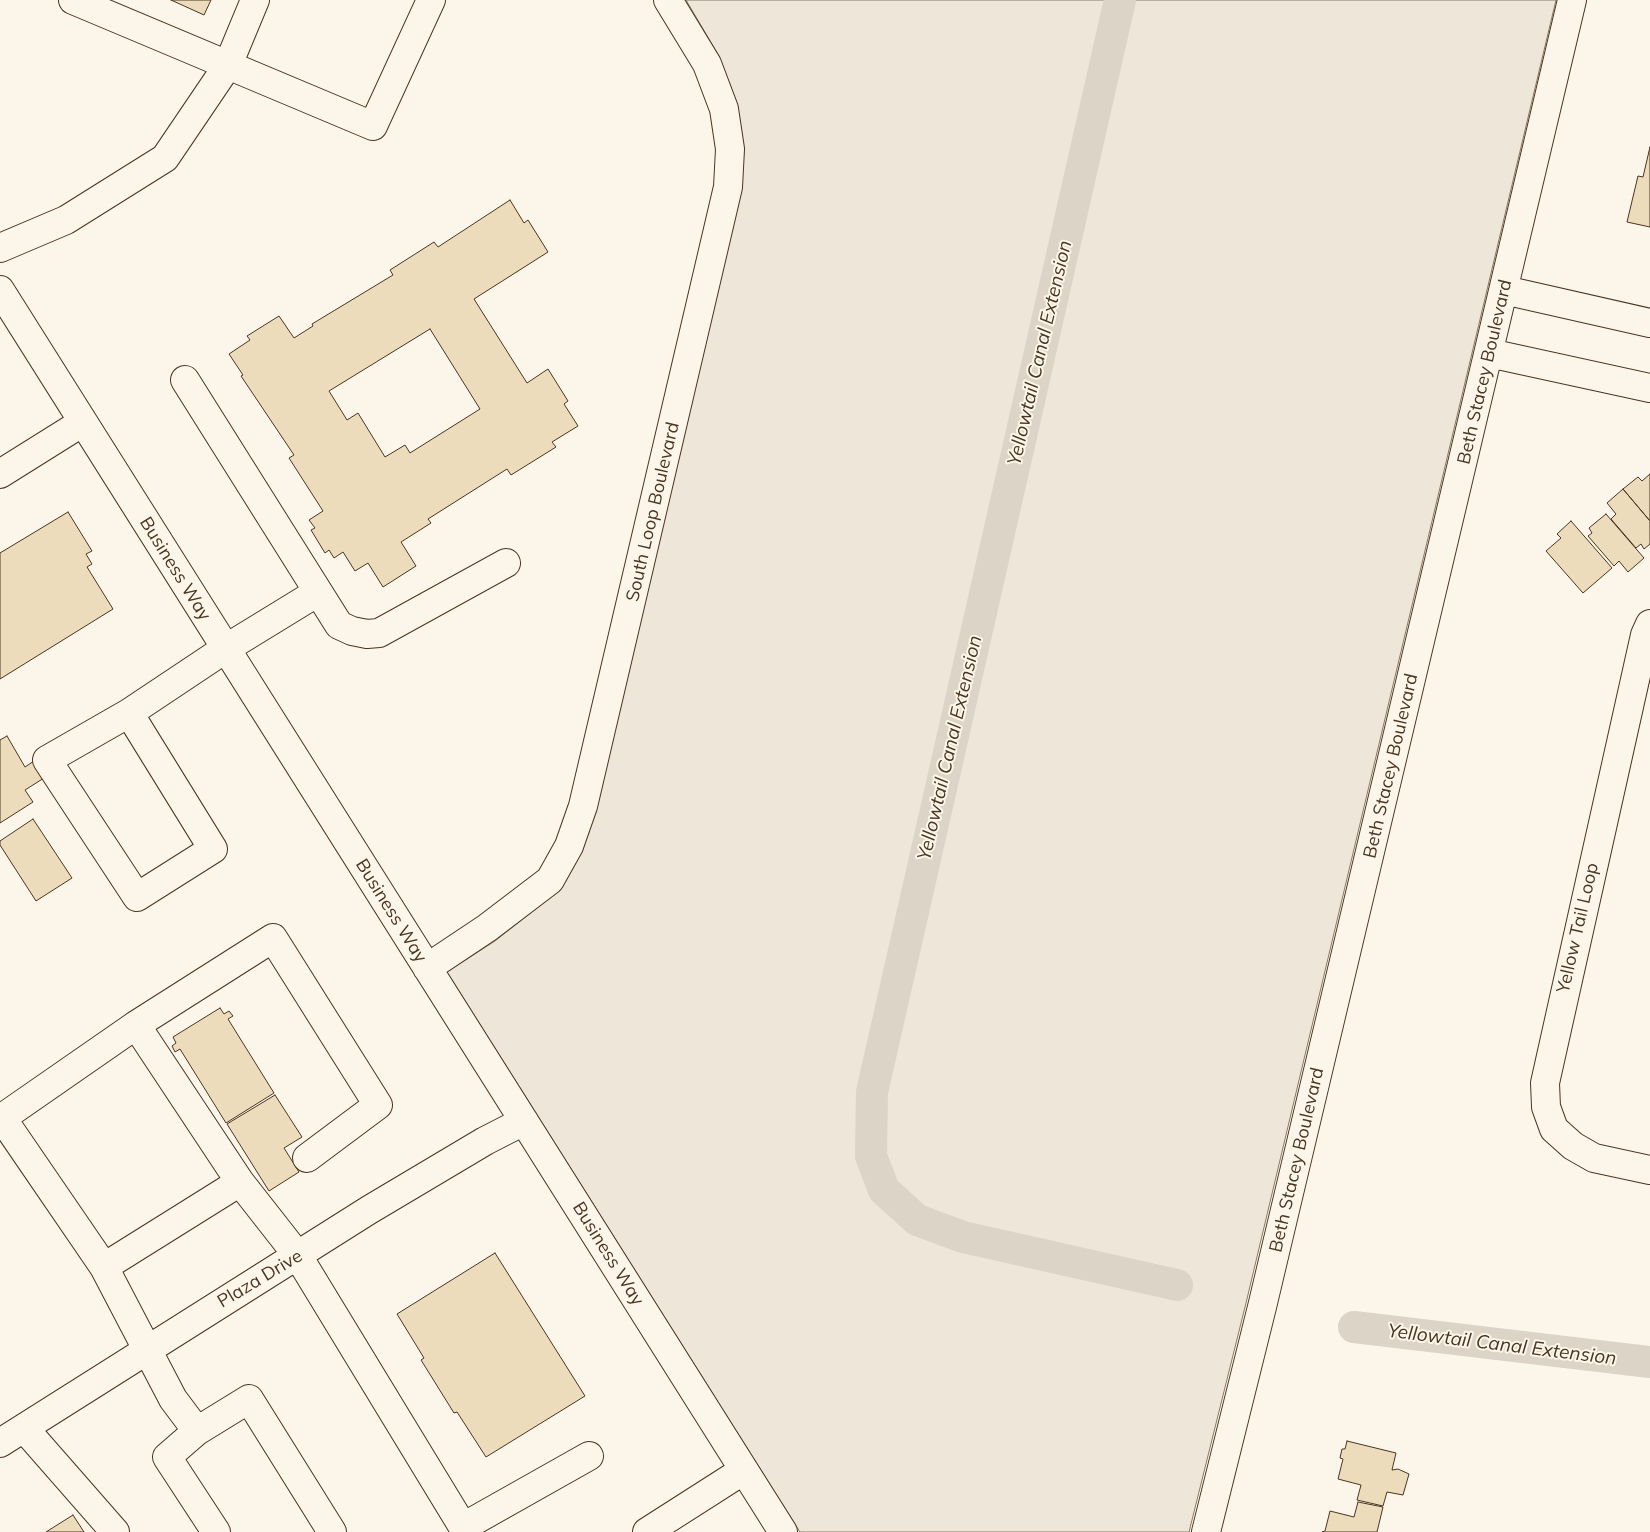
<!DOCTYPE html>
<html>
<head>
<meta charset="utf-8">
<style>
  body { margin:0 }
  canvas { display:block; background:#fbf6e9 }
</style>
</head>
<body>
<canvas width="1650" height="1532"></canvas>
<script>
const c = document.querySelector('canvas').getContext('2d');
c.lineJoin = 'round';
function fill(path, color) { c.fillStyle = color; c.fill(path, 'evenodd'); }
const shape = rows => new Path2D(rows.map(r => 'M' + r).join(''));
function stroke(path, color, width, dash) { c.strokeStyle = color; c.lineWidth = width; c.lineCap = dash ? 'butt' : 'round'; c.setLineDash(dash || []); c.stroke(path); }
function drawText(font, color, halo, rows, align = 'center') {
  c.font = font + ' Mulish,sans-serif'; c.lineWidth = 4; c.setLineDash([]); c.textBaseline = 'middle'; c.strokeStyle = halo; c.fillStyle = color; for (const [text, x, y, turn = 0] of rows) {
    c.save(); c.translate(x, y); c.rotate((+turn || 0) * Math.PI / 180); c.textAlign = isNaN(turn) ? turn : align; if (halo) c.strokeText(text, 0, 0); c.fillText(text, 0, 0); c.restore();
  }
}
const green = shape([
  [686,0,1556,0,1246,1303,1189,1532,800,1532,447,972,495,941,557,892,582,850,596,809,741,190,744,149,737,103,719,56,686,0]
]);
const canal = shape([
  [1120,0,872,1092,871,1156,884,1190,917,1220,963,1237,1177,1285],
  [1354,1327,1650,1362]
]);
const building = shape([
  [171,0,211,0,204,15,171,0],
  [1650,147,1650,227,1627,222,1638,176,1643,177,1650,147],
  [510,200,524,223,528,220,548,252,474,299,527,383,548,369,568,401,564,404,578,426,552,442,556,447,511,475,507,469,428,519,431,523,401,542,416,566,383,587,368,563,355,571,343,552,334,558,329,550,325,553,311,530,315,528,309,520,323,511,289,458,294,455,241,376,243,375,229,354,250,340,247,336,279,316,294,338,313,326,312,324,393,275,390,270,434,242,438,247,510,200],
  [430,329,480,409,410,453,405,445,385,457,358,413,347,420,329,391,430,329],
  [1650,474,1650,521,1623,489,1638,477,1642,481,1650,474],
  [1623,489,1650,521,1650,544,1644,549,1641,544,1636,548,1611,519,1616,514,1607,503,1623,489],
  [68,512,92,551,86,554,92,564,87,567,113,609,0,679,0,553,68,512],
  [1606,514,1644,558,1628,572,1619,561,1614,566,1588,536,1592,533,1589,528,1606,514],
  [1571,521,1612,568,1583,593,1546,551,1561,538,1557,534,1571,521],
  [7,736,25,767,34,761,44,778,25,790,33,802,0,823,0,740,7,736],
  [33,819,72,878,36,901,0,845,0,841,33,819],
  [220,1008,224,1014,229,1011,233,1016,228,1019,274,1093,226,1123,180,1049,175,1052,172,1046,176,1043,173,1037,220,1008],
  [275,1095,302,1137,284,1148,299,1172,269,1191,227,1124,275,1095],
  [495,1253,585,1396,486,1457,457,1412,454,1413,421,1360,424,1358,397,1314,495,1253],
  [1347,1441,1396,1453,1392,1470,1398,1469,1409,1474,1403,1495,1387,1492,1383,1506,1357,1500,1361,1485,1338,1479,1343,1459,1340,1458,1342,1449,1345,1449,1347,1441],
  [1358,1502,1383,1507,1377,1532,1322,1532,1325,1531,1330,1511,1354,1517,1358,1502],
  [73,1515,84,1532,46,1532,73,1515]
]);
const minor = shape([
  [73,0,373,126,431,0],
  [0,248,66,220,165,158,228,65,255,0],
  [0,290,783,1532],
  [1504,290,1650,323],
  [1489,353,1650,388],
  [185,380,339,625,352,631,367,634,379,633,506,563],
  [0,474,83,422],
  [1650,624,1645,635,1545,1083,1546,1107,1554,1129,1573,1146,1594,1158,1650,1170],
  [129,713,213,849,137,897,47,760,129,713,225,649,318,592],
  [427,968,487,928,550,880,569,846,583,806,728,187,730,149,724,109,707,64,668,0],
  [136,1025,273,938,378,1105,307,1158],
  [104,1267,240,1182,298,1256,463,1527,589,1456],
  [24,1428,115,1532],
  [197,1431,249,1399,332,1532],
  [0,1443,369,1210,485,1141,524,1121],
  [216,1532,167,1457,197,1431,173,1399,104,1267,2,1118,136,1025,240,1182],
  [647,1532,744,1470],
  [1206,1532,1262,1307,1572,0]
]);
const streetNames = [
  ["Beth Stacey Boulevard",1485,372,-77],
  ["South Loop Boulevard",653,512,-77],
  ["Business Way",175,569,58],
  ["Beth Stacey Boulevard",1391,766,-77],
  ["Business Way",391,911,58],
  ["Yellow Tail Loop",1578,928,-77],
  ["Beth Stacey Boulevard",1297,1160,-77],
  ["Business Way",608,1254,58],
  ["Plaza Drive",260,1279,-31]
];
const waterNames = [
  ["Yellowtail Canal Extension",1040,353,-77],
  ["Yellowtail Canal Extension",950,748,-77],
  ["Yellowtail Canal Extension",1502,1345,7]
];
fill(green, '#ede6d9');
stroke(green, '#887966', 1);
stroke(canal, '#dcd4c6', 32);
fill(building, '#ecdcbc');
stroke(building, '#4a3520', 1);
stroke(minor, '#4a3520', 30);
stroke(minor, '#fbf6e9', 28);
drawText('18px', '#4a3520', '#fbf6e9', streetNames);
drawText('italic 19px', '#4a3520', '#fbf6e9', waterNames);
</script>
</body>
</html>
